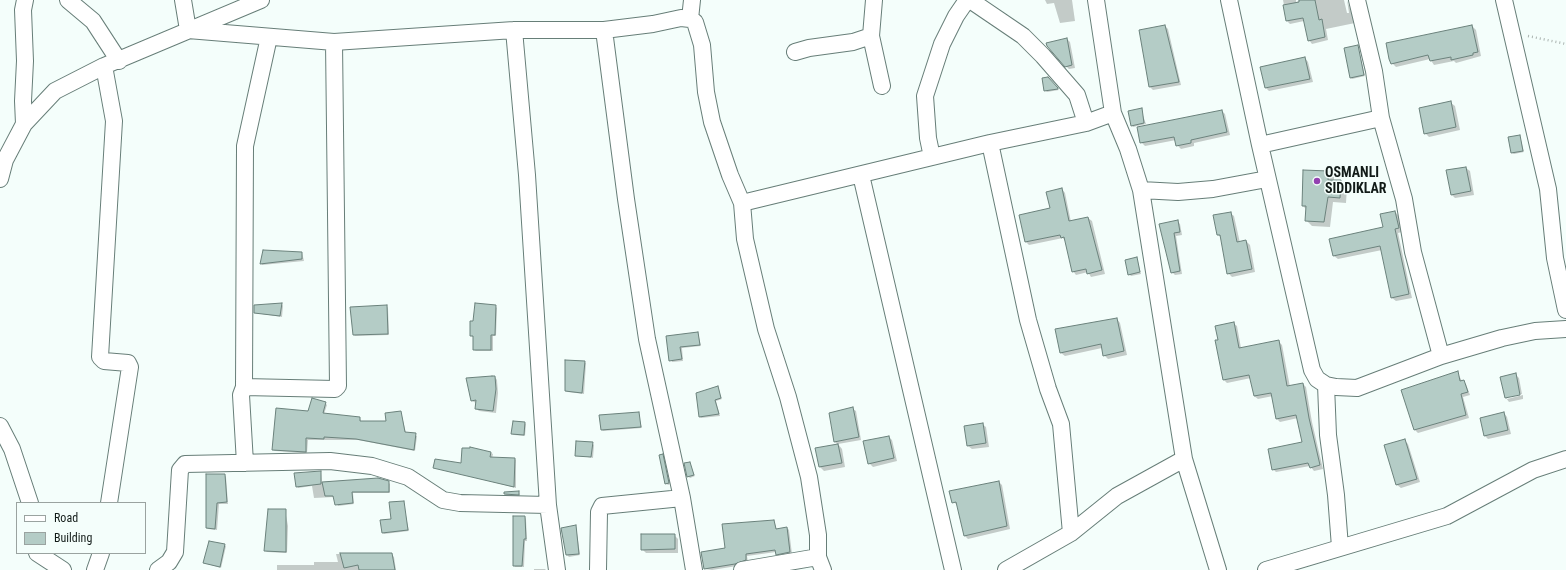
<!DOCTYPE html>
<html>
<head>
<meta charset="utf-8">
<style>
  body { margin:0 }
  #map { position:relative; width:1566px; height:570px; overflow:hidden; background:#f4fefb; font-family:"Roboto Condensed",sans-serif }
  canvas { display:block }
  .legend { position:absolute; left:16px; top:502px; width:130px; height:52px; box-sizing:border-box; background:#f4fefb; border:1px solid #9aa3a0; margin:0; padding:5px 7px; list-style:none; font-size:12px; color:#121b18 }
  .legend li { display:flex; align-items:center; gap:8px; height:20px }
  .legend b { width:20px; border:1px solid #9aa3a0 }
</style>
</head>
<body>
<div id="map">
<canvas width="1566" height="570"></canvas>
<ul class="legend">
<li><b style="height:5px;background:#fff"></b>Road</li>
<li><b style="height:11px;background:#b4ccc6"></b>Building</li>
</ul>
</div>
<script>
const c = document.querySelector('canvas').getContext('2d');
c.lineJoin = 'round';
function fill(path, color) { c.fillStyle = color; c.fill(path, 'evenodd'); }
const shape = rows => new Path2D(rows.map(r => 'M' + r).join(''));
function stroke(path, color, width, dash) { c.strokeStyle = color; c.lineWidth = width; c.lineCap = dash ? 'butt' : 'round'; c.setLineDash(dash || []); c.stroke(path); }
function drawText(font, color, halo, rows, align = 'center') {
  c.font = font + ' "Roboto Condensed",sans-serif'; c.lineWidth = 3; c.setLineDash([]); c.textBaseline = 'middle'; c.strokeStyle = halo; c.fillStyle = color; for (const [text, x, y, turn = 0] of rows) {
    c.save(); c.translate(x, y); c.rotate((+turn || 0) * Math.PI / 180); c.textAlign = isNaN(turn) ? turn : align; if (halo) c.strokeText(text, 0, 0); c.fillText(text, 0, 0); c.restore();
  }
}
const shadow = shape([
  [1045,0,1072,0,1075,21,1060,23,1054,3,1047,4],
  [1283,0,1296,0,1296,2,1305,0,1344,0,1347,13,1349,13,1347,0,1355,23,1326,29,1328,40,1312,44,1309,40,1304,21,1290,24,1287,21],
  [1165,26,1168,29,1181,85,1153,90,1150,87],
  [1472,26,1476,30,1481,56,1456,63,1454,61,1434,65,1430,59,1396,67,1392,63],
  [1067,39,1070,42,1075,68,1069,69,1066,66],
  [1358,46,1365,76,1352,79,1350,77],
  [1305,58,1308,62,1313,82,1269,91,1266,88],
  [1048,78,1059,90,1047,92,1045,90],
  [1451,103,1455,106,1460,130,1429,137,1425,133],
  [1141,110,1146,124,1133,127,1132,125],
  [1222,111,1225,114,1230,135,1194,143,1194,146,1181,149,1177,145,1176,140,1145,146,1141,142],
  [1520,136,1524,152,1514,154,1512,153],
  [1466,168,1470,171,1474,195,1455,198,1452,195],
  [1328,172,1334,177,1334,181,1341,181,1347,187,1346,203,1333,202,1330,227,1312,226,1306,220,1307,210,1303,206],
  [1062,189,1065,193,1071,222,1088,218,1092,221,1105,274,1091,277,1088,272,1076,275,1073,271,1065,241,1063,238,1029,245,1026,242,1051,209],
  [1395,212,1399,216,1402,232,1398,233,1412,298,1396,301,1392,298,1382,250,1338,259,1334,256,1384,228],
  [1230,213,1234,216,1240,243,1246,241,1250,245,1255,272,1232,277,1228,273,1222,238,1218,235],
  [1177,221,1180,224,1182,235,1176,236,1182,274,1175,275,1172,272,1160,225],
  [302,253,304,261,262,265,261,263],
  [1137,258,1141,274,1131,276,1129,274],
  [282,304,283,306,282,317,255,313,255,306],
  [387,306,388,308,389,335,355,336,353,334],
  [495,306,497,308,496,336,493,336,493,351,476,351,474,350,474,337,471,336,474,322],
  [1117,319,1120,323,1127,355,1108,359,1104,355,1102,348,1065,356,1061,353],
  [1233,323,1237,326,1241,348,1278,341,1282,345,1290,387,1303,384,1306,387,1312,422,1323,469,1314,471,1310,466,1276,472,1273,469,1303,443,1298,418,1280,422,1277,419,1273,396,1258,399,1254,396,1251,378,1227,383,1224,380,1216,341,1219,340],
  [698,333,701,346,682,348,683,361,672,362,667,336],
  [584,362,586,363,584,394,568,392,566,391],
  [1457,372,1462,381,1466,384,1470,395,1463,397,1469,418,1418,433,1415,430,1403,390],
  [1516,375,1519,378,1522,394,1507,397,1507,399,1523,395,1523,399,1509,402,1506,398],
  [495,377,497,380,498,393,496,413,479,411,476,408,476,403,472,401],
  [717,387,722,399,716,401,720,416,701,418,699,416],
  [325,403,327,405,324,414,360,418,361,422,387,422,401,412,406,433,417,436,415,451,358,440,308,440,307,453,275,451,273,450,309,412],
  [853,409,856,411,861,440,838,444,842,449,845,467,824,471,820,467,816,449,838,445,835,442],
  [638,413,642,428,603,431,602,430],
  [1504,413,1507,417,1511,434,1488,439,1484,435],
  [525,423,526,424,525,436,514,435,512,434],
  [982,424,986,427,989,447,972,449,968,446],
  [889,437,892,440,897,461,873,467,869,463],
  [1404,440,1408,444,1420,482,1401,488,1397,485],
  [592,443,594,445,593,458,576,455],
  [471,448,491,453,493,454,492,458,515,459,516,460,516,488,434,467,462,464],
  [662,455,670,484,668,485,666,483],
  [689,463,695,476,690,478,688,476],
  [321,472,322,483,388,482,390,484,390,493,353,493,354,504,338,506,334,497,314,498,312,486,298,488,297,486],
  [224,475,226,477,228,504,219,504,217,530,208,529,207,528],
  [999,482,1002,485,1010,529,968,539,965,536,958,505,953,502],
  [519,492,520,496,506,496,505,494],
  [403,502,409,531,384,534,383,533],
  [285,510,288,526,287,553,267,552,266,551],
  [525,517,526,519,527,541,525,541,524,567,515,567,514,565],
  [774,521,777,530,787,528,789,530,792,554,779,556,776,552,747,556,748,562,737,566,712,570,705,569,726,549],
  [576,526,580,555,569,557,567,555],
  [674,535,678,539,678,553,646,553,642,549],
  [224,545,226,546,221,568,204,563],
  [336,554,391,554,394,557,396,570,277,570,277,565,314,565,314,562,338,562],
  [534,569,545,569,546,570,534,570]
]);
const building = shape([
  [1299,0,1315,0,1319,20,1322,19,1325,37,1308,41,1303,18,1286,21,1283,5,1299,2,1299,0],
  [1165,25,1179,82,1149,87,1139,30,1165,25],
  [1472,25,1478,52,1473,53,1473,55,1451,60,1451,57,1430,61,1428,55,1391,64,1389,59,1386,43,1472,25],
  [1067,38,1072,65,1065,67,1047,46,1046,43,1067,38],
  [1358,45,1364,75,1350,78,1344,48,1358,45],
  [1305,57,1310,79,1265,88,1260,67,1305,57],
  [1048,77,1058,88,1058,89,1044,91,1042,78,1048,77],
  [1451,101,1456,127,1424,134,1419,108,1451,101],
  [1142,108,1144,123,1131,126,1128,111,1142,108],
  [1222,110,1227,132,1191,140,1191,143,1176,146,1174,137,1140,143,1137,127,1222,110],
  [1520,135,1523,151,1511,153,1508,137,1520,135],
  [1466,167,1471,191,1451,195,1446,170,1466,167],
  [1303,170,1329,171,1328,180,1341,180,1340,198,1328,197,1324,222,1305,221,1306,206,1302,206,1303,170],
  [1062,188,1069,221,1088,217,1102,270,1087,274,1086,269,1072,272,1064,237,1061,238,1060,235,1025,242,1019,215,1050,208,1046,192,1062,188],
  [1395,211,1399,228,1395,229,1409,294,1391,298,1380,246,1333,256,1329,239,1383,227,1380,214,1395,211],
  [1231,212,1237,242,1246,240,1252,269,1227,274,1220,235,1217,235,1213,215,1231,212],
  [1178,220,1180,232,1174,233,1180,271,1171,273,1159,224,1178,220],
  [263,250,302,252,302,259,260,264,263,250],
  [1137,257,1140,272,1128,275,1125,260,1137,257],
  [282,303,280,316,254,313,254,305,282,303],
  [475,303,496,305,495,335,491,335,491,350,473,350,473,336,470,336,470,321,473,321,475,303],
  [387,305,388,334,353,335,350,307,387,305],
  [1117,318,1124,351,1103,356,1101,344,1060,353,1055,329,1117,318],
  [1234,322,1239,348,1279,340,1287,386,1303,383,1309,418,1320,465,1310,468,1308,463,1272,470,1268,449,1302,442,1296,415,1276,419,1271,393,1254,396,1249,375,1223,380,1215,340,1218,340,1215,326,1234,322],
  [698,332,700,345,680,347,682,359,669,361,666,336,698,332],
  [565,360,585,361,582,393,565,391,565,360],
  [1458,371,1460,381,1464,380,1468,392,1461,394,1466,415,1414,430,1401,390,1458,371],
  [1516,373,1520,395,1505,398,1500,377,1516,373],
  [492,376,495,376,496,389,493,411,475,409,476,400,471,401,466,378,492,376],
  [718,386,721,398,715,400,719,414,699,417,696,393,718,386],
  [312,398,326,402,323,413,360,417,360,421,386,421,385,413,401,411,405,432,416,433,414,450,356,439,324,437,324,439,306,438,306,452,272,450,276,408,308,411,312,398],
  [853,407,859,437,834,442,829,413,853,407],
  [639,412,641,427,601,430,599,415,639,412],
  [1504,412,1508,430,1484,436,1480,418,1504,412],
  [513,421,525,422,524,435,511,434,513,421],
  [983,423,986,443,967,446,964,426,983,423],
  [889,436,894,458,868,464,863,441,889,436],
  [1405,439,1417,479,1396,485,1384,445,1405,439],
  [576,441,593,442,591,457,575,456,576,441],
  [838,444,842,463,819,467,815,448,838,444],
  [470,447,491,452,490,457,515,458,514,487,433,468,435,459,461,463,462,448,470,448,470,447],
  [663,454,669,483,665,484,659,455,663,454],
  [690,462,694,475,687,477,684,463,690,462],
  [321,471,321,484,296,487,294,473,321,471],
  [206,474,225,474,227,502,217,503,215,529,206,528,206,474],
  [378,478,389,481,389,492,352,492,353,503,335,505,333,496,325,496,322,482,378,478],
  [999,481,1007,526,964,536,956,502,952,503,949,491,999,481],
  [519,491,519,495,504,494,504,492,519,491],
  [404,501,408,530,382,533,380,520,391,519,389,502,404,501],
  [268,509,286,509,286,552,264,551,268,509],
  [513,516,525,516,526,539,524,539,522,566,513,566,513,516],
  [774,520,776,529,787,527,790,552,776,555,775,550,746,554,746,560,735,564,704,569,701,552,725,548,722,524,774,520],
  [576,525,579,554,566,555,561,528,576,525],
  [641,534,675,534,675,549,641,550,641,534],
  [209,541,225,544,220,567,203,563,209,541],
  [340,553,392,553,395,570,359,570,358,565,344,568,340,553]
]);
const path = shape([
  [1528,36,1566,44]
]);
const street = shape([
  [68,0,93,21,119,61],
  [183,0,188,30,334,42,514,30,604,30,653,24,681,18,690,19,695,22,702,45,706,92,712,122,730,175,742,203,745,239,766,329,788,397,809,477,818,535,818,557,823,570],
  [970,0,1023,36,1043,56,1077,95,1086,123],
  [1096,0,1113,113,1128,149,1141,190,1178,192,1213,189,1267,179],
  [1229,0,1260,145,1381,118],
  [1357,0,1374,71,1381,118,1404,199,1413,252,1441,356],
  [1504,0,1548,189,1555,258,1566,310],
  [690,19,692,0],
  [514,30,527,175,548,505,557,570],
  [604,30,626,199,647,339,682,498,694,570],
  [871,36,882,86],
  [795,52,809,48,853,42,871,36,874,0],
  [104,66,114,121,100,357,104,361,128,363,130,367,109,503],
  [24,124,23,101,25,61,23,10,25,0],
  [990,143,1028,320,1048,389,1061,424,1071,533],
  [1260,145,1312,370,1317,379,1326,385,1336,387,1357,388,1441,356,1502,338,1535,331,1566,329],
  [932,157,928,138,925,96,942,44,956,16,967,0],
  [861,175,953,570],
  [0,179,5,160,24,124,55,91,104,66,261,0],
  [1141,190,1184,459,1218,570],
  [742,203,990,143,1086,123,1113,113],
  [1326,385,1328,435,1336,495,1340,547],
  [244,387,245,146,269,37],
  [0,426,12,449,30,503],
  [245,463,241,395,244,387,335,389,338,386,334,42],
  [37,553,63,570],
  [95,570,101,553],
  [158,570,169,562,175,552,180,470,185,464,330,461,372,466,408,477,443,500,460,503,548,505],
  [598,570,599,512,602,506,682,498],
  [742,570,818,557],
  [1006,570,1071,533,1117,496,1184,459],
  [1266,570,1447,516,1533,470,1566,459]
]);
const markers = [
  [1317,181,4,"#9341b1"]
];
const poiNames = [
  ["OSMANLI",1325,173],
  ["SIDDIKLAR",1325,189]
];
fill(shadow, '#0003');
fill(building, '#b4ccc6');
stroke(building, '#6b827c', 1);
stroke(street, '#677e78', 18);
stroke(path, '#aab3b0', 2.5, [1, 3]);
stroke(street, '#fff', 16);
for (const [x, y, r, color] of markers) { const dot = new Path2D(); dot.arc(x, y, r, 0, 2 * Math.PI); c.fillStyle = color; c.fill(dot); stroke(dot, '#f4fefb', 1.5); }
drawText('bold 14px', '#121b18', '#f4fefb', poiNames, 'left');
</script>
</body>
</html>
